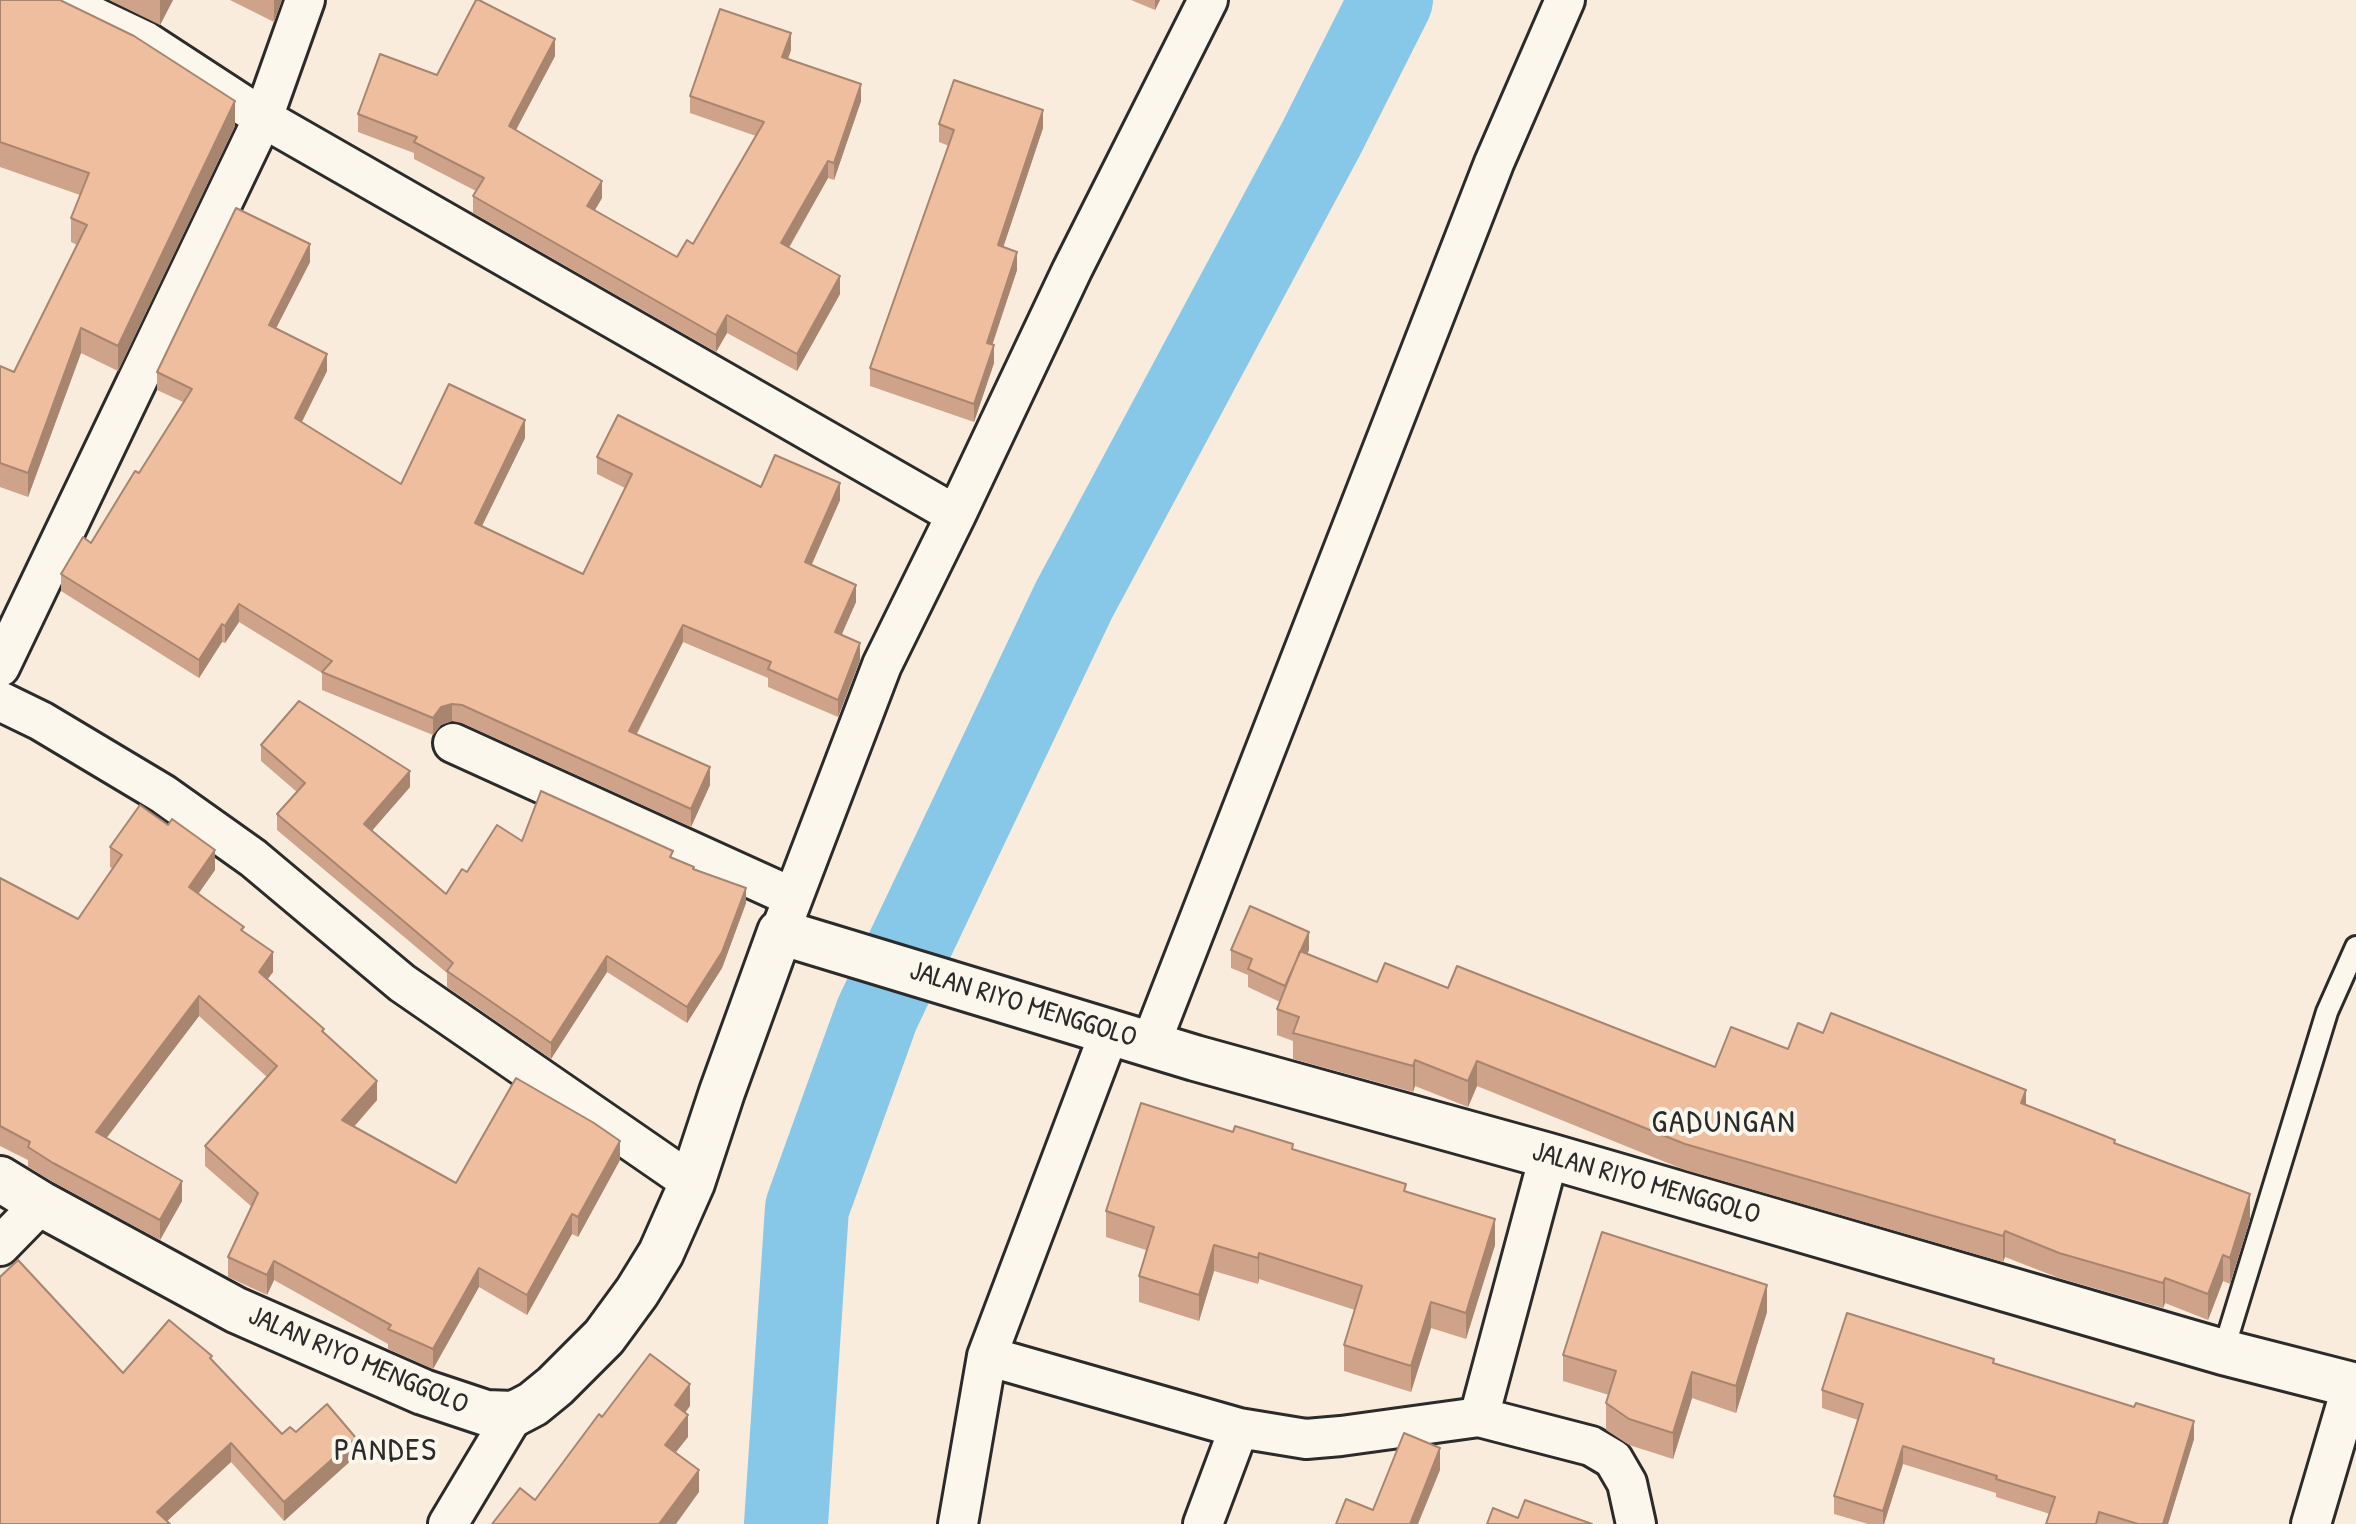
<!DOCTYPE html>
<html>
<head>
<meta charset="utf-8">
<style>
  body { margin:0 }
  canvas { display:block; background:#f9ecdd }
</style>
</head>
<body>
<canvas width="2356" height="1524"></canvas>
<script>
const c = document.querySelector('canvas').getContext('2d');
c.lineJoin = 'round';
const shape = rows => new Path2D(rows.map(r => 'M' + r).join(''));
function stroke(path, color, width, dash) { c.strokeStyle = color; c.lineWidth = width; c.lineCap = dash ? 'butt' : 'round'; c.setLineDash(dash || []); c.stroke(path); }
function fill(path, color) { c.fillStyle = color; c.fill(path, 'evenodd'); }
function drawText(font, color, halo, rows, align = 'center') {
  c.font = font + ' "Patrick Hand",sans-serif'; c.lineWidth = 8; c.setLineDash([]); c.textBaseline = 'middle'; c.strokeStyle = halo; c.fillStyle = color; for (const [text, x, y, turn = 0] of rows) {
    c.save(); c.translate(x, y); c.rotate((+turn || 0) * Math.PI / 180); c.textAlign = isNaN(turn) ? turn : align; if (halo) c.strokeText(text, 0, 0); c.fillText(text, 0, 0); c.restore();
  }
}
const river = shape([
  [786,1524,807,1208,877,1014,1074,600,1321,139,1391,0]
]);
const service = shape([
  [2223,1352,2327,1012,2356,947]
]);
const minor = shape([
  [59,0,145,41,263,118,956,515],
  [0,667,263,118,305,0],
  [0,701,41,721,163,794,253,858,402,983,692,1183],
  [453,743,792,897],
  [780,932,882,665,956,515,1072,270,1208,0],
  [1151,1043,1494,163,1565,0],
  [0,1246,41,1204],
  [987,1356,1239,1428,1306,1439,1341,1436,1479,1417,1591,1446,1613,1459,1627,1483,1636,1524],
  [1479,1417,1549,1156],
  [448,1524,514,1414],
  [958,1524,987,1356,1110,1031],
  [1203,1524,1239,1428],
  [2311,1524,2352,1385]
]);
const tertiary = shape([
  [0,1179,41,1204,236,1310,423,1392,486,1413,514,1414,533,1404,555,1386,604,1337,637,1292,661,1253,692,1183,722,1092,780,932,1195,1058,1549,1156,2223,1352,2356,1386]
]);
const wall = shape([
  [0,0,235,126,118,371,81,353,28,497,0,487,0,366,14,372,77,245,71,242,71,218,80,195,0,167],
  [109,0,173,0,160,25],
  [230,0,282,0,274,22],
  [1131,0,1160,0,1155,10],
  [791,50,788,59,861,101,834,180,828,178,789,248,840,294,797,371,727,333,716,352,473,213,473,196,476,191,414,159,414,153,358,132,358,114,437,75,555,56,516,130,602,198,595,210,677,257,693,244,756,136,690,113,690,96],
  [939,124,1043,128,1003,247,1017,270,992,344,994,363,974,422,870,386,870,368,949,146,939,142],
  [310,262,276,328,327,371,302,422,401,484,525,438,482,526,583,574,625,488,597,474,597,457,761,487,840,500,811,565,856,602,841,635,860,660,838,717,768,687,768,678,683,642,637,734,710,785,691,827,462,723,452,721,441,725,433,735,322,690,322,673,239,622,225,643,222,642,199,678,61,591,61,574,91,543,139,473,183,402,157,390,157,372],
  [261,745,410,787,372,830,446,894,467,872,522,841,673,858,694,869,746,903,722,968,687,1023,607,972,551,1059,447,987,447,973,277,830,277,814,297,792,261,761],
  [110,847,215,870,198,894,244,932,273,972,267,979,324,1033,377,1100,354,1127,456,1183,620,1160,578,1237,572,1234,527,1315,479,1287,433,1369,388,1349,388,1344,274,1280,267,1295,228,1277,228,1257,252,1207,205,1166,205,1146,267,1077,199,1016,106,1138,182,1201,160,1240,53,1182,28,1167,28,1160,0,1146,0,878,78,919,113,869,110,867],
  [1231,950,1309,950,1307,954,1377,982,1448,988,1715,1067,1788,1049,1823,1033,2026,1105,2115,1144,2250,1220,2230,1284,2223,1281,2208,1320,2165,1303,2163,1308,2059,1278,2005,1257,2003,1262,1685,1170,1477,1086,1468,1107,1415,1086,1413,1092,1293,1059,1293,1041,1277,1035,1277,1009,1280,1002,1248,987,1248,975,1231,968],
  [1293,1149,1406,1191,1495,1245,1466,1339,1431,1328,1411,1392,1344,1371,1344,1345,1355,1310,1259,1279,1258,1284,1214,1271,1199,1321,1139,1302,1139,1276,1146,1250,1106,1237,1106,1211],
  [1767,1312,1736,1413,1692,1398,1673,1459,1629,1445,1606,1430,1606,1403,1609,1395,1563,1381,1563,1355],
  [212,1360,282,1434,296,1432,356,1456,284,1521,231,1462,167,1521,0,1524,123,1373],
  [1994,1364,2194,1439,2168,1524,2046,1524,2050,1514,1996,1497,1996,1493,1903,1464,1884,1524,1868,1524,1834,1514,1834,1496,1858,1420,1822,1408,1822,1390]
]);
const shadedWall = shape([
  [160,0,173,0,160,25],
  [274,0,282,0,274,22],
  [1155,0,1160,0,1155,10],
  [791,33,791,50,782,74,782,57],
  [555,39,555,56,509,143,509,126],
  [861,84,861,101,834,180,834,163],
  [235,101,235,126,118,371,118,346],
  [1043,110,1043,128,998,263,998,245],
  [828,161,828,178,781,261,781,243],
  [602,181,602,198,587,223,587,206],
  [310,244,310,262,269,342,269,325],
  [1017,252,1017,270,987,361,987,343],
  [840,276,840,294,797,371,797,354],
  [727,315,727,333,716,352,716,335],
  [81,328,81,353,28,497,28,473],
  [994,345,994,363,974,422,974,404],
  [327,354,327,371,295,435,295,418],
  [525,420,525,438,475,540,475,523],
  [840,483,840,500,805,580,805,562],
  [856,585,856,602,835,650,835,632],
  [239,604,239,622,225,643,225,626],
  [222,624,222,642,199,678,199,660],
  [683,625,683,642,629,748,629,731],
  [860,643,860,660,838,717,838,700],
  [452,704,452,721,441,725,433,735,433,718,441,707],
  [710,767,710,785,691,827,691,809],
  [410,771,410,787,364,840,364,824],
  [215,850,215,870,189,907,189,887],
  [746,888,746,903,722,968,687,1023,687,1007],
  [1309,932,1309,950,1285,1004,1285,986],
  [273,952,273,972,259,991,259,972],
  [607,956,607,972,551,1059,551,1043],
  [199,996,199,1016,96,1152,96,1132],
  [1415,1060,1415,1086,1413,1092,1413,1066],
  [1477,1061,1477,1086,1468,1107,1468,1081],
  [377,1081,377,1100,342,1140,342,1120],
  [2026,1090,2026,1116,2021,1103],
  [620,1141,620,1160,578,1237,578,1217],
  [182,1181,182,1201,160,1240,160,1220],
  [2250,1194,2250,1220,2230,1284,2230,1258],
  [572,1214,572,1234,527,1315,527,1295],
  [1495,1219,1495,1245,1466,1339,1466,1313],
  [2005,1231,2005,1257,2003,1262,2003,1236],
  [1214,1245,1214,1271,1199,1321,1199,1295],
  [1259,1253,1259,1279,1258,1284,1258,1258],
  [2223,1255,2223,1281,2208,1320,2208,1294],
  [274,1261,274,1280,267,1295,267,1275],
  [479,1268,479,1287,433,1369,433,1349],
  [2165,1278,2165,1303,2163,1308,2163,1283],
  [1767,1285,1767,1312,1736,1413,1736,1386],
  [1431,1302,1431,1328,1411,1392,1411,1366],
  [1692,1372,1692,1398,1673,1459,1673,1433],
  [690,1384,690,1406,675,1427,675,1405],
  [688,1415,688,1437,665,1466,665,1445],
  [2194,1421,2194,1439,2168,1524,2163,1524],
  [356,1438,356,1456,284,1521,284,1502],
  [231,1443,231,1462,164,1524,157,1512],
  [1903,1446,1903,1464,1884,1524,1883,1524,1883,1511],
  [1440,1448,1440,1470,1418,1524,1409,1524],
  [699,1470,699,1492,676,1524,659,1524]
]);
const building = shape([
  [0,0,60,0,134,36,235,101,118,346,81,328,28,473,0,463,0,366,14,372,87,225,71,218,89,173,0,142,0,0],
  [476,0,479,0,555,39,509,126,602,181,587,206,677,257,687,240,693,244,764,122,690,96,720,9,791,33,782,57,861,84,834,163,828,161,781,243,840,276,797,354,727,315,716,335,473,196,484,178,414,142,417,137,358,114,380,54,437,75,476,0],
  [954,80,1043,110,998,245,1017,252,987,343,994,345,974,404,870,368,954,130,939,124,954,80],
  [236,208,310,244,269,325,327,354,295,418,401,484,449,384,525,420,475,523,583,574,632,474,597,457,618,415,761,487,775,455,840,483,805,562,856,585,835,632,860,643,838,700,768,669,771,662,683,625,629,731,710,767,691,809,462,705,452,704,441,707,433,718,322,672,332,661,239,604,225,626,222,624,199,660,61,574,83,537,91,543,135,471,139,473,192,389,157,372,236,208],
  [299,701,410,771,364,824,446,894,462,869,467,872,497,825,522,841,541,791,673,851,670,857,694,867,693,869,746,888,722,952,687,1007,607,956,551,1043,447,971,453,963,277,814,305,783,261,745,299,701],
  [140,805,168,825,172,819,215,850,189,887,244,927,241,930,273,952,259,972,324,1029,322,1031,377,1081,342,1120,456,1183,516,1078,594,1123,620,1141,578,1217,572,1214,527,1295,479,1268,433,1349,388,1329,391,1325,274,1261,267,1275,228,1257,258,1193,205,1146,277,1066,199,996,96,1132,182,1181,160,1220,53,1163,28,1147,30,1142,0,1126,0,878,78,919,122,855,110,847,140,805],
  [1250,906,1309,932,1285,986,1248,969,1252,959,1231,950,1250,906],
  [1300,951,1377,982,1385,963,1448,988,1457,966,1715,1067,1731,1027,1788,1049,1798,1023,1823,1033,1831,1013,2026,1090,2021,1103,2115,1140,2114,1143,2250,1194,2230,1258,2223,1255,2208,1294,2165,1278,2163,1283,2059,1253,2005,1231,2003,1236,1685,1144,1477,1061,1468,1081,1415,1060,1413,1066,1293,1033,1299,1017,1277,1009,1300,951],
  [1141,1103,1233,1132,1235,1126,1293,1144,1292,1149,1406,1184,1404,1191,1495,1219,1466,1313,1431,1302,1411,1366,1344,1345,1362,1286,1259,1253,1258,1258,1214,1245,1199,1295,1139,1276,1154,1227,1106,1211,1141,1103],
  [1602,1232,1767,1285,1736,1386,1692,1372,1673,1433,1629,1419,1606,1403,1616,1371,1563,1355,1602,1232],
  [18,1260,123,1373,169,1320,212,1356,210,1358,282,1434,290,1427,296,1432,327,1404,356,1438,284,1502,231,1443,157,1512,170,1524,0,1524,0,1277,18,1260],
  [1847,1313,1994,1359,1993,1363,2134,1407,2136,1403,2194,1421,2163,1524,2138,1524,2099,1512,2096,1524,2046,1524,2055,1497,1996,1479,1997,1476,1903,1446,1883,1511,1834,1496,1863,1404,1822,1390,1847,1313],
  [650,1354,690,1384,675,1405,688,1415,665,1445,699,1470,659,1524,492,1524,520,1488,535,1500,599,1414,602,1417,650,1354],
  [1404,1433,1440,1448,1410,1524,1336,1524,1346,1499,1373,1510,1404,1433],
  [1525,1500,1592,1524,1487,1524,1493,1508,1518,1518,1525,1500]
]);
const streetNames = [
  ["JALAN RIYO MENGGOLO",1023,1005,17],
  ["JALAN RIYO MENGGOLO",1646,1184,16],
  ["JALAN RIYO MENGGOLO",358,1361,23]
];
const quarterNames = [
  ["GADUNGAN",1724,1123],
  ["PANDES",386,1451]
];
stroke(river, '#87c7e8', 84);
stroke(service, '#2b2b2b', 26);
stroke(minor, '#2b2b2b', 44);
stroke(tertiary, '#2b2b2b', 50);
stroke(service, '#fbf7ec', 20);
stroke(minor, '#fbf7ec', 38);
stroke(tertiary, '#fbf7ec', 44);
fill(wall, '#cea389');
fill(shadedWall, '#a7856f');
fill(building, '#efbe9f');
stroke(building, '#a7856f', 2);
drawText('28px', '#2b2b2b', '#fbf7ec', streetNames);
c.letterSpacing = '2px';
drawText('32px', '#2b2b2b', '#fbf7ec', quarterNames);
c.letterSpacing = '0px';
</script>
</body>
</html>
